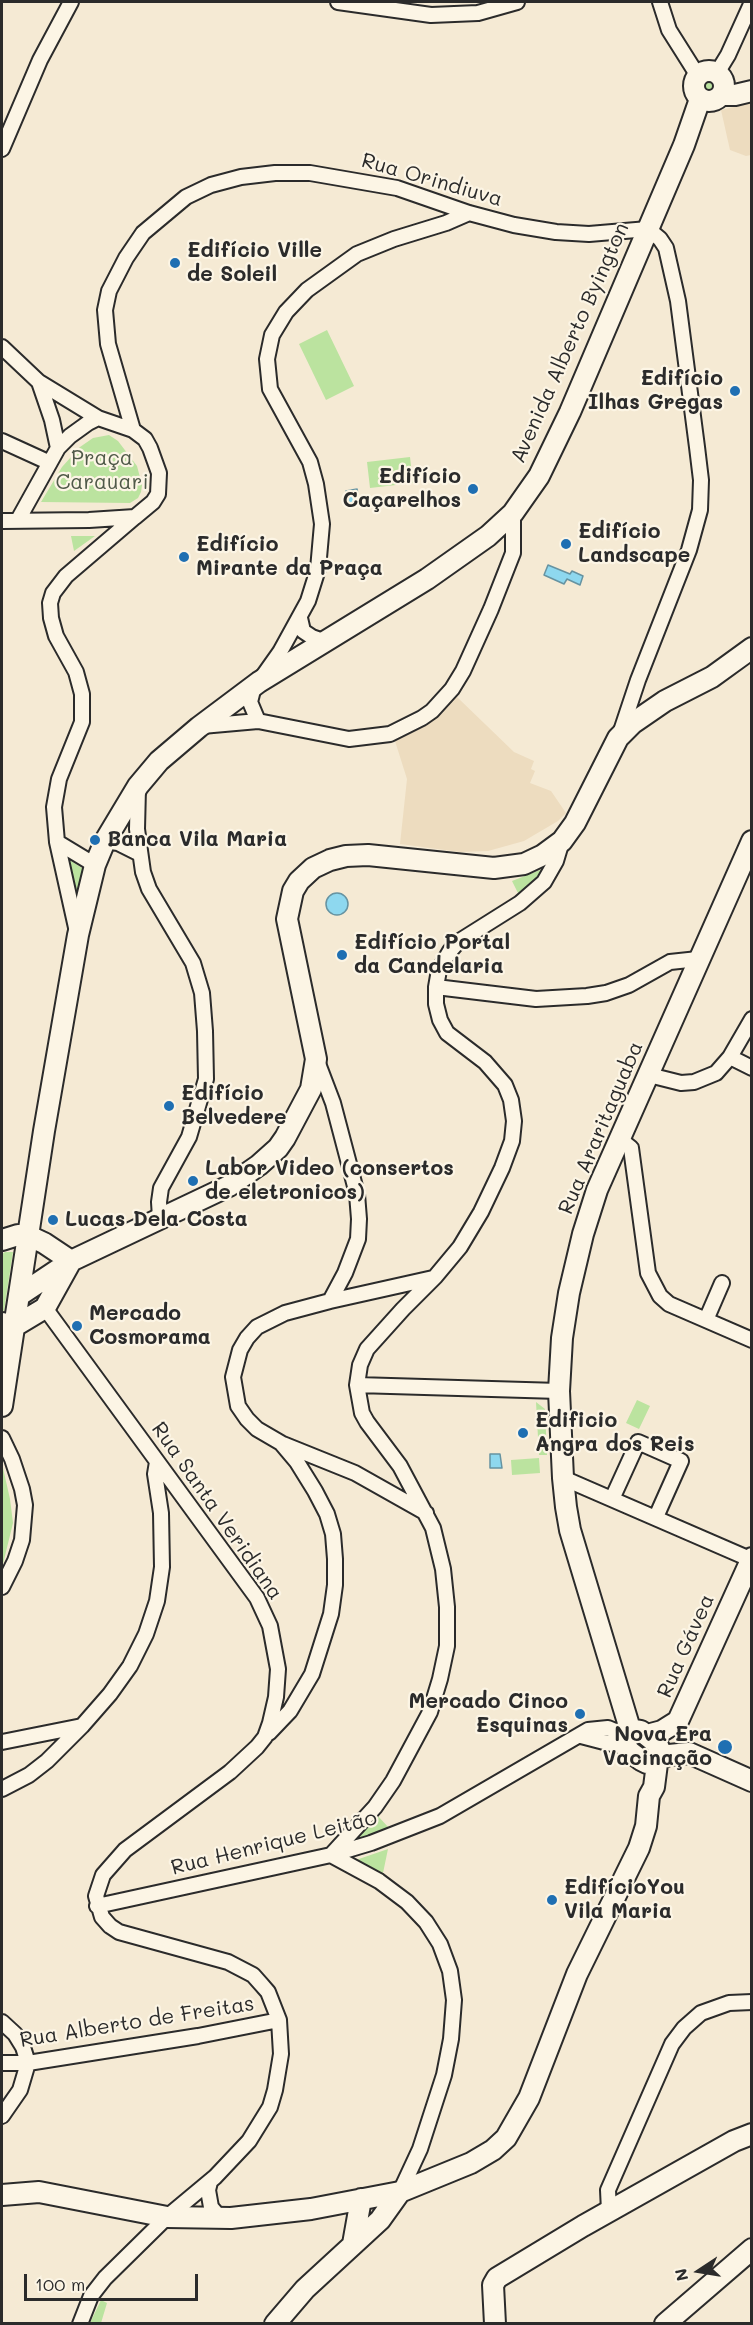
<!DOCTYPE html>
<html>
<head>
<meta charset="utf-8">
<style>
  body { margin:0 }
  #map { position:relative; width:753px; height:2325px; overflow:hidden; background:#f5ead4; font-family:Mali,sans-serif }
  canvas { display:block }
  .frame { position:absolute; inset:0; border:3px solid #2b2b2b; pointer-events:none }
  .north { position:absolute; left:669px; top:2241px; width:60px; height:60px; -webkit-text-stroke:4px #fcf5e5; paint-order:stroke; rotate:258deg; font-size:16px; font-weight:700; line-height:24px; text-align:center; color:#2b2b2b }
  .north::after { content:''; display:block; margin:auto; width:21px; height:27px; background:#2b2b2b; clip-path:polygon(50% 0,100% 100%,50% 72%,0 100%) }
  .scale { position:absolute; left:24px; top:2274px; width:174px; height:27px; box-sizing:border-box; border:3px solid #2b2b2b; border-top:0; padding-left:8px; font-size:18px; line-height:21px; white-space:nowrap; color:#2b2b2b; -webkit-text-stroke:4px #fcf5e5; paint-order:stroke }
</style>
</head>
<body>
<div id="map">
<canvas width="753" height="2325"></canvas>
<div class="frame"></div>
<div class="north">N</div>
<div class="scale">100 m</div>
</div>
<script>
const c = document.querySelector('canvas').getContext('2d');
c.lineJoin = 'round';
function fill(path, color) { c.fillStyle = color; c.fill(path, 'evenodd'); }
const shape = rows => new Path2D(rows.map(r => 'M' + r).join(''));
function stroke(path, color, width, dash) { c.strokeStyle = color; c.lineWidth = width; c.lineCap = dash ? 'butt' : 'round'; c.setLineDash(dash || []); c.stroke(path); }
function drawText(font, color, halo, rows, align = 'center') {
  c.font = font + ' Mali,sans-serif'; c.lineWidth = 4.5; c.setLineDash([]); c.textBaseline = 'middle'; c.strokeStyle = halo; c.fillStyle = color; for (const [text, x, y, turn = 0] of rows) {
    c.save(); c.translate(x, y); c.rotate((+turn || 0) * Math.PI / 180); c.textAlign = isNaN(turn) ? turn : align; if (halo) c.strokeText(text, 0, 0); c.fillText(text, 0, 0); c.restore();
  }
}
const built = shape([
  [751,103,751,155,746,156,730,150,721,110],
  [457,697,514,752,534,761,531,769,535,771,530,783,551,791,566,813,558,821,524,841,488,851,460,852,400,844,407,779,395,741,427,725]
]);
const green = shape([
  '701 87a9 9 0 1 1 18 0a9 9 0 1 1-18 0Z',
  [327,330,354,386,326,400,299,344],
  [109,435,118,441,137,466,142,485,141,492,138,498,130,503,41,502,62,467,80,447,93,438],
  [410,457,413,483,370,488,367,462],
  [71,536,95,536,74,551],
  [68,859,85,870,77,895],
  [545,868,541,880,519,895,512,881],
  [5,1252,13,1252,4,1311,2,1310,2,1254],
  [637,1400,650,1406,639,1429,626,1423],
  [536,1402,545,1409,547,1455,539,1455],
  [539,1458,540,1473,512,1475,511,1460],
  [3,1468,10,1499,13,1523,2,1568],
  [377,1815,389,1828,358,1839],
  [388,1849,383,1873,356,1860],
  [101,2300,107,2303,101,2323,90,2323]
]);
const water = shape([
  [357,489,360,505,348,507,346,491,357,489],
  [548,565,570,574,572,571,583,576,580,585,567,579,564,584,544,575,548,565],
  '326 904a11 11 0 1 1 22 0a11 11 0 1 1-22 0Z',
  [490,1454,500,1454,502,1468,490,1468,490,1454]
]);
const street = shape([
  [338,2,431,15,478,13,517,2],
  [660,2,669,30,698,76],
  [717,73,728,55,752,2],
  [2,149,40,60,71,2],
  [2,347,39,382,98,418],
  [39,382,52,420,58,448],
  [133,430,108,344,105,310,109,291,126,258,143,233,186,197,211,185,241,177,275,173,310,173,397,188,469,213,514,225,556,232,589,234,648,229,660,239,666,248,678,301,697,447,701,480,700,510,689,550,638,680,620,734],
  [2,441,48,462],
  [2,521,89,520,135,517,153,502,158,494,159,473,150,448,145,439,133,430,98,418,88,423,70,436,58,448,18,520],
  [300,618,303,631,312,637,326,642],
  [263,676,280,652,308,601,318,569,322,524,316,484,310,462,270,389,267,359,272,335,286,312,307,290,357,254,394,239,446,223,469,213],
  [254,686,250,702,258,721],
  [202,726,258,721,349,739,390,734,422,718,432,711,452,689,463,671,491,609,513,553,513,513],
  [138,788,137,829,143,872,149,889,193,963,202,993,205,1031,206,1079,189,1137,161,1188,159,1202,160,1218],
  [105,841,118,843,140,854],
  [57,842,95,865],
  [77,932,57,842,54,807,59,779,82,722,82,694,76,672,56,636,51,618,50,603,53,593,66,576,135,517],
  [436,987,536,999,587,996,606,993,629,985,670,962,698,959],
  [730,1057,752,1068],
  [649,1075,681,1083,694,1082,716,1073,730,1057,752,1019],
  [621,1140,631,1148,648,1273,660,1296,669,1304,752,1340],
  [330,1301,433,1278],
  [45,1308,257,1598,270,1626,278,1669,276,1697,270,1723,265,1737,257,1747,230,1772,125,1850,103,1875,96,1896,102,1917,110,1926,119,1932,228,1962,253,1975,261,1984,268,1992,279,2020,281,2054,275,2090,270,2107,249,2141,215,2177,167,2217,105,2278,91,2296,80,2324],
  [706,1320,722,1283],
  [357,1385,559,1391],
  [2,1438,12,1459,22,1489,25,1505,22,1540,15,1561,2,1587],
  [283,1444,355,1473,426,1513],
  [563,1478,752,1560],
  [612,1499,638,1442,681,1461,656,1517],
  [269,1733,290,1711,312,1674,331,1614,335,1585,335,1559,333,1534,327,1514,315,1491,297,1462,281,1443,257,1429,247,1419,238,1406,233,1377,240,1350,247,1338,257,1327,285,1313,330,1301,345,1273,358,1239,359,1219,357,1194,333,1103,317,1061],
  [581,1736,627,1748],
  [2,1742,82,1726],
  [2,1789,29,1775,47,1761,82,1726,110,1694,130,1666,146,1634,157,1601,162,1567,161,1513,155,1474,157,1462],
  [97,1906,331,1855,371,1843,440,1816,588,1730,608,1728,627,1736],
  [2,2022,15,2034,23,2047,28,2063,20,2090,2,2116],
  [2,2063,28,2063,198,2036,279,2020],
  [210,2182,208,2190,211,2207,221,2219],
  [400,2192,420,2149,444,2075,451,2039,454,2000,450,1971,440,1944,426,1922,407,1902,379,1881,331,1855,375,1807,393,1781,430,1712,440,1679,447,1646,447,1607,443,1569,433,1528,400,1466,367,1422,362,1413,357,1385,360,1365,367,1349,403,1309,435,1277,460,1247,481,1212,502,1168,512,1141,514,1121,511,1100,505,1085,485,1062,447,1033,440,1020,436,1004,436,987,439,970,450,951,458,942,520,903,544,882,556,861,562,841],
  [609,2211,608,2190,672,2044,684,2028,701,2013,729,2003,752,2002]
]);
const secondary = shape([
  '694 86a15 15 0 1 1 30 0a15 15 0 1 1-30 0Z',
  [722,95,735,95,752,91],
  [2,1240,18,1235,29,1236,44,1243,71,1261],
  [20,1295,71,1261,229,1186,259,1165,278,1148,285,1138,311,1089,316,1059,287,919,293,891,299,881,313,868,330,860,346,856,368,855,494,868,524,864,543,855,562,841,575,823,618,738,633,723,665,701,712,677,752,648],
  [2,1323,15,1326,45,1308,70,1263],
  [2,1406,44,1131,78,935,95,865,105,841,138,786,159,761,199,727,259,682,427,579,488,536,513,513,539,476,570,412,684,145,700,99],
  [630,1729,570,1530,566,1507,563,1478,559,1391,562,1338,569,1293,583,1234,597,1190,752,841],
  [630,1729,625,1743,629,1751,641,1760,647,1763,669,1755,689,1753,752,1781],
  [647,1735,662,1731,678,1721,752,1558],
  [2,2195,39,2192,167,2217,231,2218,311,2209,400,2192,471,2163,493,2150,506,2138,529,2098,577,1974,639,1848,646,1826,649,1796,654,1787,659,1748,656,1743,641,1731,630,1729],
  [353,2244,361,2199],
  [275,2324,305,2289,380,2220,400,2192],
  [495,2324,493,2285,497,2278,583,2226,734,2141,752,2134],
  [665,2324,752,2249]
]);
const markers = [
  [175,263,6,"#1f6fb2"],
  [735,391,6,"#1f6fb2"],
  [473,489,6,"#1f6fb2"],
  [566,544,6,"#1f6fb2"],
  [184,557,6,"#1f6fb2"],
  [95,840,6,"#1f6fb2"],
  [342,955,6,"#1f6fb2"],
  [169,1106,6,"#1f6fb2"],
  [193,1181,6,"#1f6fb2"],
  [53,1220,6,"#1f6fb2"],
  [77,1326,6,"#1f6fb2"],
  [523,1433,6,"#1f6fb2"],
  [580,1714,6,"#1f6fb2"],
  [725,1747,8,"#1f6fb2"],
  [552,1900,6,"#1f6fb2"]
];
const streetNames = [
  ["Rua Orindiuva",432,180,16],
  ["Avenida Alberto Byington",570,343,-66],
  ["Rua Araritaguaba",601,1128,-67],
  ["Rua Santa Veridiana",217,1511,55],
  ["Rua Gávea",686,1646,-66],
  ["Rua Henrique Leitão",274,1843,-14],
  ["Rua Alberto de Freitas",137,2022,-9]
];
const poiNames = [
  ["Edifício Ville",187,251],
  ["de Soleil",187,275],
  ["Edifício",723,379,"right"],
  ["Ilhas Gregas",723,403,"right"],
  ["Edifício",461,477,"right"],
  ["Caçarelhos",461,501,"right"],
  ["Edifício",578,532],
  ["Landscape",578,556],
  ["Edifício",196,545],
  ["Mirante da Praça",196,569],
  ["Banca Vila Maria",107,840],
  ["Edifício Portal",354,943],
  ["da Candelaria",354,967],
  ["Edifício",181,1094],
  ["Belvedere",181,1118],
  ["Labor Video (consertos",205,1169],
  ["de eletronicos)",205,1193],
  ["Lucas Dela Costa",65,1220],
  ["Mercado",89,1314],
  ["Cosmorama",89,1338],
  ["Edificio",535,1421],
  ["Angra dos Reis",535,1445],
  ["Mercado Cinco",568,1702,"right"],
  ["Esquinas",568,1726,"right"],
  ["Nova Era",712,1735,"right"],
  ["Vacinação",712,1759,"right"],
  ["EdifícioYou",564,1888],
  ["Vila Maria",564,1912]
];
const parkNames = [
  ["Praça",102,459],
  ["Carauari",102,483]
];
fill(built, '#eddcbf');
fill(green, '#bbe39f');
fill(water, '#8ed8ef');
stroke(water, '#6693a1', 1.5);
stroke(street, '#2b2b2b', 18);
stroke(secondary, '#2b2b2b', 24);
stroke(street, '#fcf5e5', 14);
stroke(secondary, '#fcf5e5', 20);
for (const [x, y, r, color] of markers) { const dot = new Path2D(); dot.arc(x, y, r, 0, 2 * Math.PI); c.fillStyle = color; c.fill(dot); stroke(dot, '#fcf5e5', 2); }
drawText('21px', '#2b2b2b', '#fcf5e5', streetNames);
drawText('bold 21px', '#2b2b2b', '#fcf5e5', poiNames, 'left');
drawText('21px', '#4f5948', '#fcf5e5', parkNames);
</script>
</body>
</html>
